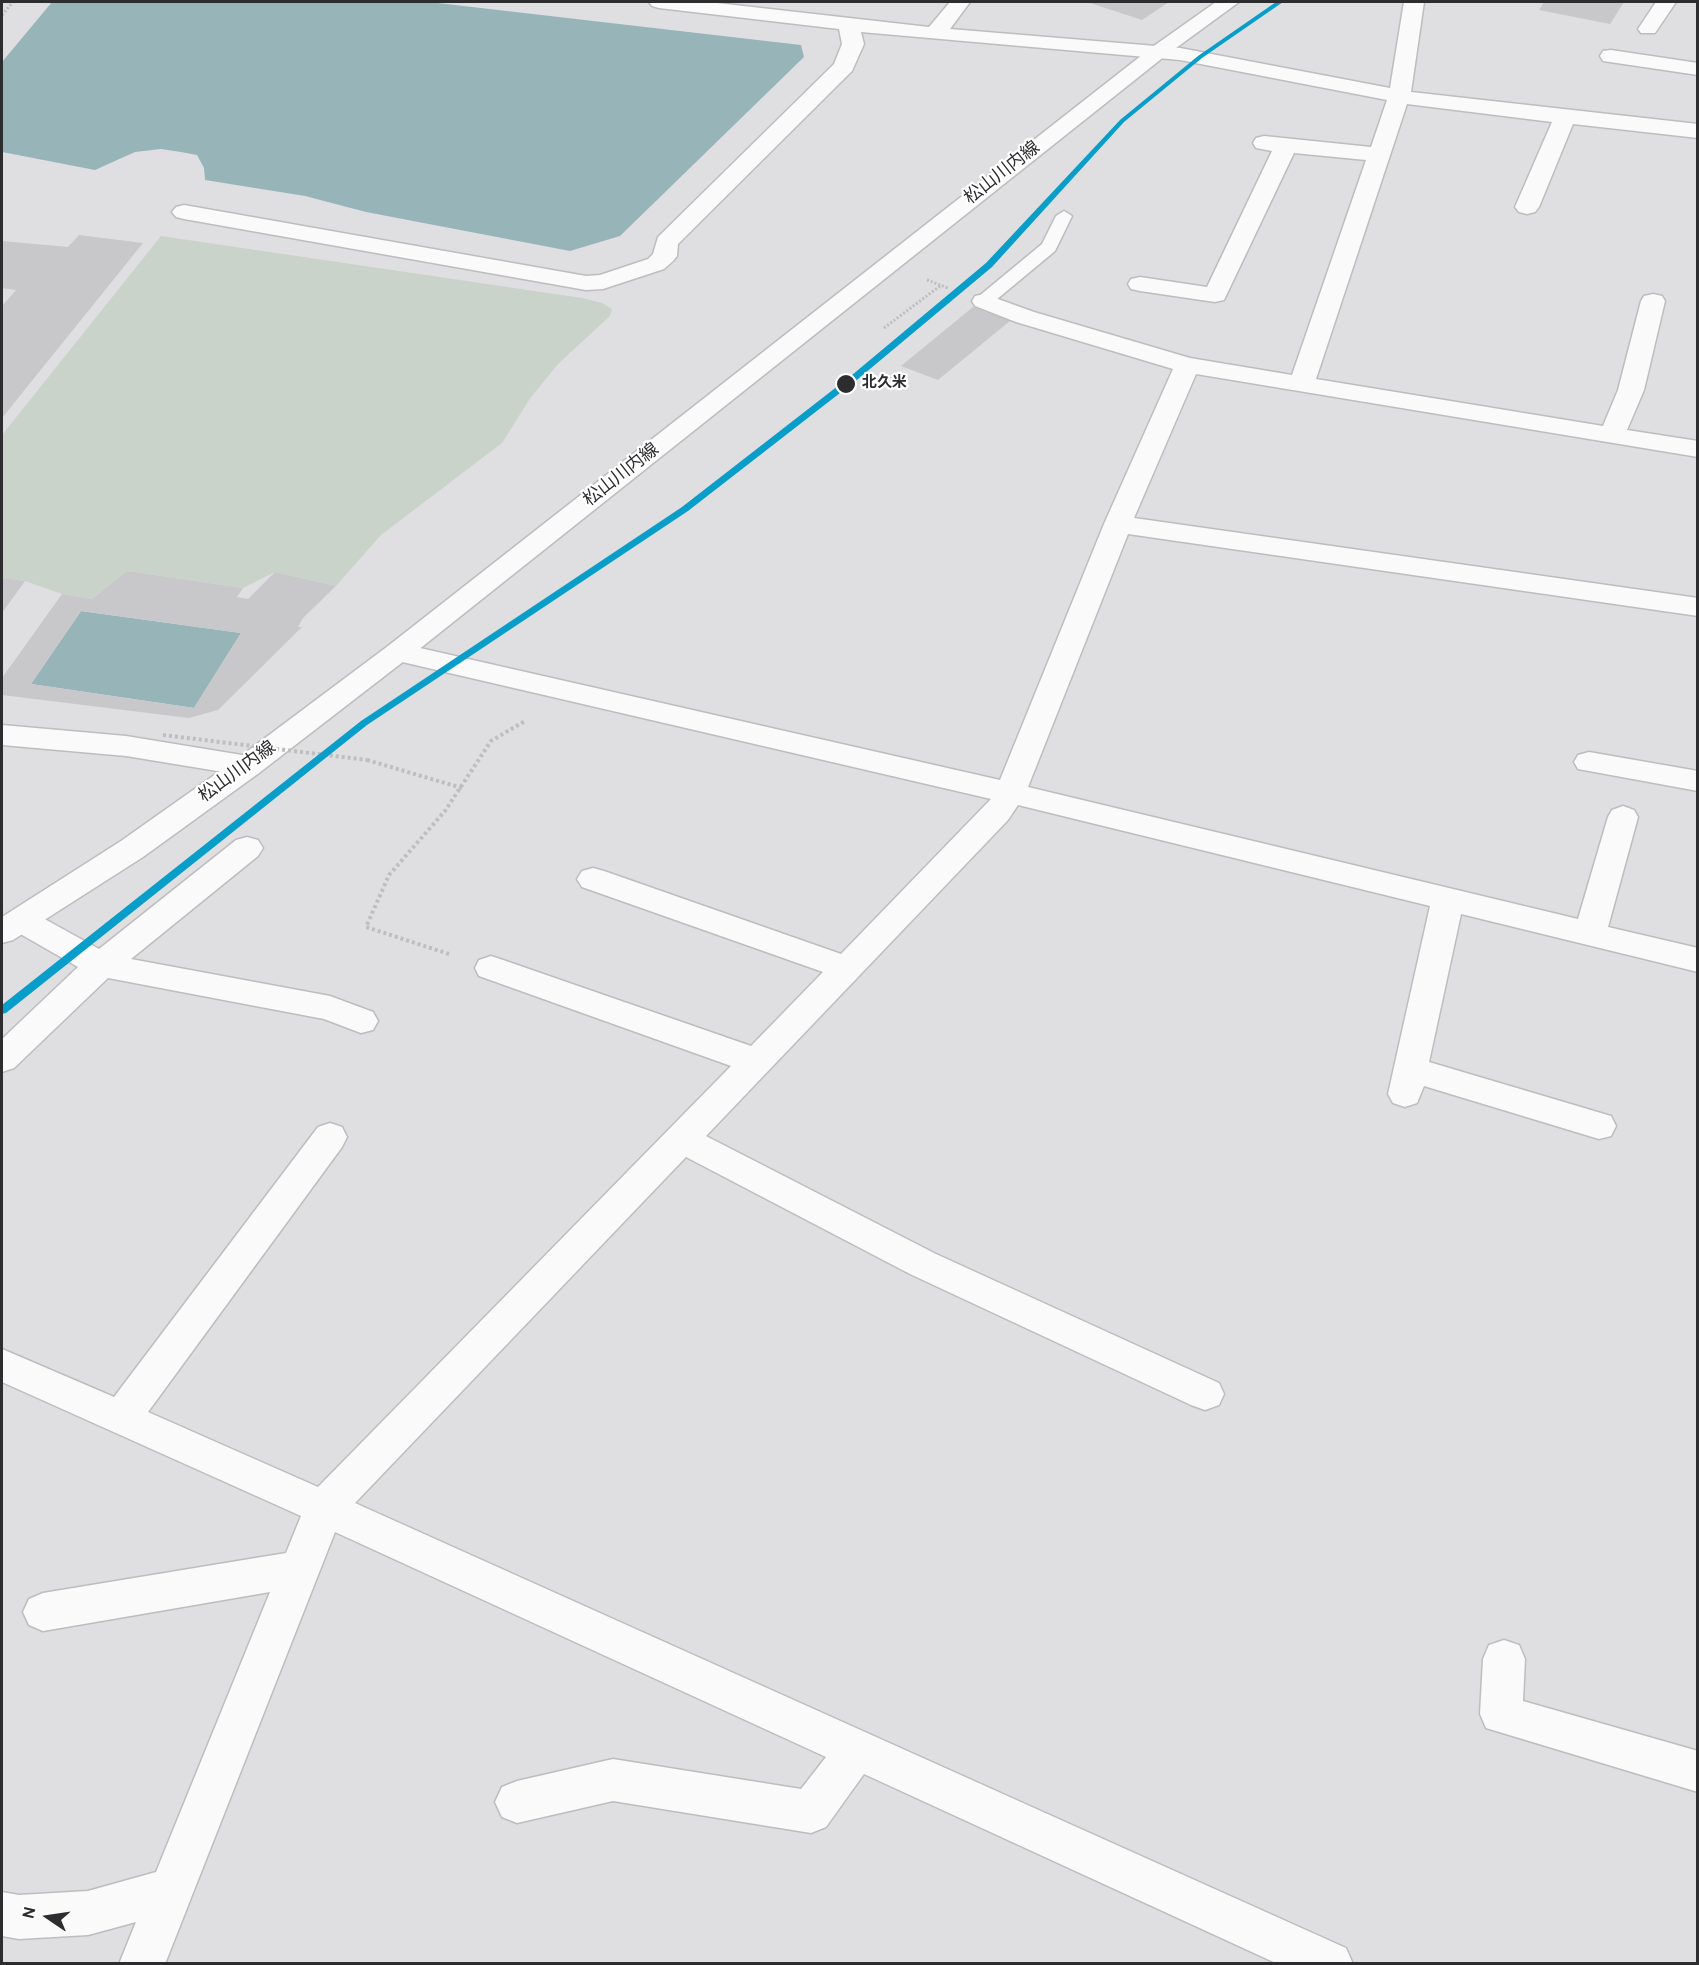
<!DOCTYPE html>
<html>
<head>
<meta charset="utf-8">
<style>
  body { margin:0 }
  #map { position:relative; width:1699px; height:1965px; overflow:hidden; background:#dfdfe2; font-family:Overpass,sans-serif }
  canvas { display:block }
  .frame { position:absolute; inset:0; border:3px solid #2d2d2f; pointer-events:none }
  .north { position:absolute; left:18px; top:1887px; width:60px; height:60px; -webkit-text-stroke:4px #fff; paint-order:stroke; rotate:283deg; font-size:16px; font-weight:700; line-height:24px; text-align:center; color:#2d2d2f }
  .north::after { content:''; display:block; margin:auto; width:21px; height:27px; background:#2d2d2f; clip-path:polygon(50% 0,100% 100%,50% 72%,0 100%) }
</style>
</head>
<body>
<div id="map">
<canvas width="1699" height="1965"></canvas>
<div class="frame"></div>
<div class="north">N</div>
</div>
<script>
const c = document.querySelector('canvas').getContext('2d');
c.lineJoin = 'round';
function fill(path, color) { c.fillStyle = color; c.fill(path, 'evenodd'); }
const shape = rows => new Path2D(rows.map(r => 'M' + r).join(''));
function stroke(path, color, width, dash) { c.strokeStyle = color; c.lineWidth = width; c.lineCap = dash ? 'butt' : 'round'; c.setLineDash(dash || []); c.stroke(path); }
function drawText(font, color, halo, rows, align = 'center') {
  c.font = font + ' Overpass,"Noto Sans JP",sans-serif'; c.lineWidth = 4.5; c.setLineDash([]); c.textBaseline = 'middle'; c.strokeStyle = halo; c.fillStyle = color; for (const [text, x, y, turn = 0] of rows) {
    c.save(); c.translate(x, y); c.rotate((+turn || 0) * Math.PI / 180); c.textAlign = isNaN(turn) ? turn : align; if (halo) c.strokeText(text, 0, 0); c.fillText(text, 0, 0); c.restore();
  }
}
const green = shape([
  [161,236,582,298,602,303,612,309,610,316,559,363,531,397,502,443,381,535,336,586,275,572,243,588,127,571,92,599,62,594,25,581,2,578,2,435]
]);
const water = shape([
  [52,2,429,2,801,45,804,57,620,236,570,251,366,212,305,196,205,180,204,168,197,155,181,152,161,149,135,152,95,170,2,152,2,62],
  [81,611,241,633,194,708,31,684]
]);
const building = shape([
  [1087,2,1169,2,1142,20],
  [1544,2,1624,2,1610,24,1539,10],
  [79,235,143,243,2,418,2,306,16,290,2,288,2,241,68,247],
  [973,307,1010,321,938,380,901,366],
  [127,571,243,588,237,597,248,599,275,572,336,586,303,618,298,627,302,627,218,710,189,718,2,695,2,678,62,594,92,599],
  [81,611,241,633,194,708,31,684],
  [2,578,25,581,2,613]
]);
const pathFar1 = shape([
  [2,15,13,2],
  [927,280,948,288],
  [884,328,940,286]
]);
const path = shape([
  [367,760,462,788],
  [449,954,366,927,389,875,445,811,491,741,525,721]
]);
const service = shape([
  [1064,211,1072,216,1055,251,990,305,978,305,975,301,978,297,1042,244,1056,216,1064,211]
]);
const minor = shape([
  [649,2,708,2,929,27,950,2,970,2,950,29,1180,48,1390,88,1404,2,1424,2,1411,92,1698,124,1698,138,1573,124,1539,207,1535,212,1527,214,1519,212,1515,207,1552,122,1407,104,1316,379,1603,426,1618,390,1641,301,1644,296,1653,294,1662,296,1665,301,1644,390,1627,430,1698,441,1698,457,1196,374,1134,518,1698,598,1698,616,1128,534,1028,787,1578,919,1608,817,1612,810,1623,806,1634,810,1638,817,1608,927,1698,948,1698,972,1461,914,1429,1062,1611,1116,1616,1126,1611,1136,1599,1139,1424,1086,1417,1103,1405,1107,1393,1103,1388,1094,1430,906,1018,805,1008,820,706,1136,936,1254,1219,1383,1224,1394,1219,1405,1205,1410,1191,1405,910,1274,686,1157,355,1503,1346,1948,1353,1964,1278,1964,864,1774,826,1827,811,1833,613,1801,517,1823,502,1817,495,1802,502,1787,517,1781,613,1759,801,1789,826,1757,335,1532,165,1964,119,1964,136,1922,88,1935,19,1939,2,1936,2,1892,19,1895,88,1891,156,1872,270,1592,43,1631,29,1625,23,1612,29,1599,43,1593,286,1553,301,1516,2,1382,2,1349,114,1397,318,1127,330,1123,342,1127,347,1137,342,1147,148,1412,318,1487,731,1066,479,976,475,968,479,960,491,956,503,960,751,1046,823,972,582,887,577,879,582,871,593,868,604,871,841,954,991,799,398,661,388,658,384,652,388,646,398,643,1000,780,1104,524,1173,369,1016,322,975,306,972,301,975,296,984,294,1034,312,1190,358,1292,375,1366,160,1294,153,1224,300,1215,302,1140,291,1131,289,1128,284,1131,279,1140,277,1207,287,1272,151,1256,148,1253,143,1256,138,1264,136,1371,147,1387,100,1180,60,861,32,864,44,852,71,678,244,677,256,673,261,664,269,603,289,586,290,184,219,176,217,172,212,176,207,184,205,586,276,600,275,648,259,653,254,658,237,834,64,842,44,839,29,659,8,652,6,649,2],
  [1656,2,1676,2,1655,33,1641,33,1638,29,1656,2],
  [1611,50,1698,63,1698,75,1603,61,1600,56,1603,51,1611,50],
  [2,725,126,736,248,756,259,759,263,766,259,773,248,776,126,756,2,745,2,725],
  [1589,752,1698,771,1698,791,1578,769,1574,762,1578,755,1589,752],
  [247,837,258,840,263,848,258,856,131,959,330,996,373,1012,378,1021,373,1030,361,1033,324,1019,108,978,14,1068,2,1072,2,1039,78,967,10,928,5,920,10,912,21,909,32,912,99,949,236,840,247,837],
  [1504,1640,1519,1645,1525,1659,1523,1701,1698,1751,1698,1792,1486,1728,1480,1714,1483,1659,1489,1645,1504,1640]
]);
const secondary = shape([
  [1216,2,1239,2,1165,56,408,658,259,773,143,857,13,940,2,943,2,917,121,841,237,759,388,646,1151,48,1216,2]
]);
const pathBridge = shape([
  [163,735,367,760]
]);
const rail1 = shape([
  [1276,2,1283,2,1202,58,1124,122,992,267,858,379,688,511,367,725,6,1013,2,1014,2,1005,361,721,682,507,852,375,986,263,1120,120,1198,56,1276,2]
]);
const markers = [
  [846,384,10,"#2d2d2f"]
];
const farStopnames = [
  ["北久米",862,384]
];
const streetNames = [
  ["松山川内線",1003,174,-38],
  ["松山川内線",622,476,-38],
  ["松山川内線",238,773,-36]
];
fill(green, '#c9d3c9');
fill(water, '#97b5b9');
fill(building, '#c8c8ca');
stroke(service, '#bdbdbf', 3);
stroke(minor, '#bdbdbf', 3);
stroke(secondary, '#bdbdbf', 3);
stroke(pathFar1, '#bebebf', 3, [2, 2]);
stroke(path, '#bebebf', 4, [3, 3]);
fill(service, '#fafafb');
fill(minor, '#fafafb');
fill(secondary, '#fafafb');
stroke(pathBridge, '#bebebf', 4, [3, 3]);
fill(rail1, '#099eca');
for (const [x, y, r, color] of markers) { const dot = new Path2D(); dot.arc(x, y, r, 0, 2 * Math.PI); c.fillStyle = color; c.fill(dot); stroke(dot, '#fff', 2); }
drawText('bold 15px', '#2d2d2f', '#fff', farStopnames, 'left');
drawText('18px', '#2d2d2f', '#fff', streetNames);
</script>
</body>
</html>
